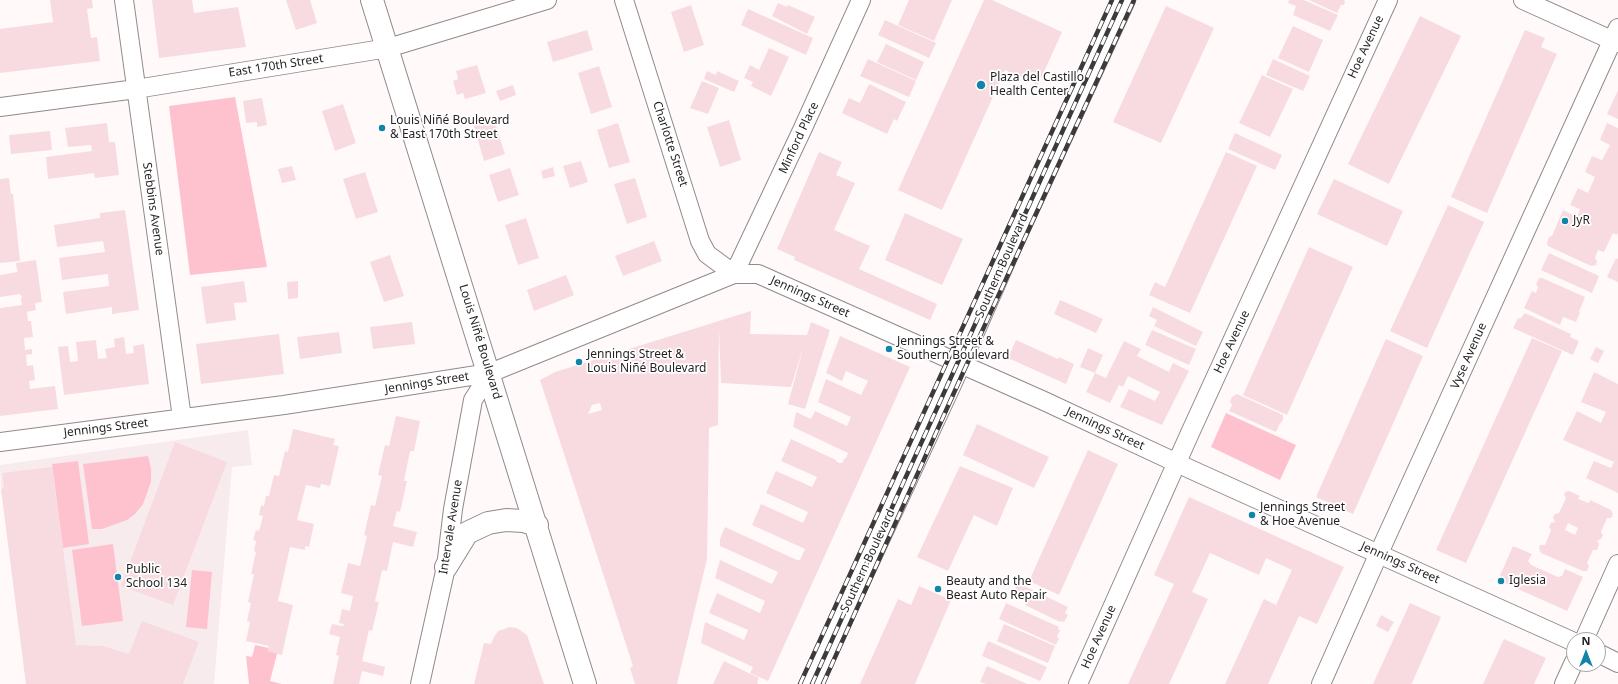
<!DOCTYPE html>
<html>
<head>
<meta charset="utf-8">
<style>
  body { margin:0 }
  #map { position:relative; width:1618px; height:684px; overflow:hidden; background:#fff9fa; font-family:"Noto Sans",sans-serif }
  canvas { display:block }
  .north { position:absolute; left:1566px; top:632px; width:40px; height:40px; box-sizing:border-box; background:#fff; border:1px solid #a7a5a6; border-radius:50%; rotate:0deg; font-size:11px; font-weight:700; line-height:16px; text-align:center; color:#231f20 }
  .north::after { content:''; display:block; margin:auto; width:14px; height:18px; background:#1284aa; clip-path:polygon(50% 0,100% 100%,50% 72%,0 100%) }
</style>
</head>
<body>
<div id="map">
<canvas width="1618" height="684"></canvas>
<div class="north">N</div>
</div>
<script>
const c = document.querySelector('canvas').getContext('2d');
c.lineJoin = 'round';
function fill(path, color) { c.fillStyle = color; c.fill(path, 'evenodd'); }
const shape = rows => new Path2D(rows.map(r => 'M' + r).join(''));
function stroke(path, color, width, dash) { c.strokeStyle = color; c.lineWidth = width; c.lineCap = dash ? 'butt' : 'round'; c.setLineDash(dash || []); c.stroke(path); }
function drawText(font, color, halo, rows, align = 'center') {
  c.font = font + ' "Noto Sans",sans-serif'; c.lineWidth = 3.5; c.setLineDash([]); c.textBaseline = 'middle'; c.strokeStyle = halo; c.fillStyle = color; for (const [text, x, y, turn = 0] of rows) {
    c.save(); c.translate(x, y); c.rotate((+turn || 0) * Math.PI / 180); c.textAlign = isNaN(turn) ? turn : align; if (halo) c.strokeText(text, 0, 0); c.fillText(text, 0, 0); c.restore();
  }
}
const built = shape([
  [248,430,252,465,232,467,214,684,26,684,1,489,0,465]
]);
const green = shape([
  [235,97,267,267,190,275,169,106],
  [1226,413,1296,445,1280,480,1211,447],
  [148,456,151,469,151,482,143,504,135,514,127,520,102,529,92,529,83,464],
  [78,461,89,544,63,548,52,464],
  [113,544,123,621,82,626,72,550],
  [192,570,212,572,207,629,186,627],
  [255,645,278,650,270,681,282,684,249,684,246,656,252,657]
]);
const building = shape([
  [50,0,92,0,93,8,87,9,91,38,97,37,100,61,0,73,0,29,53,22],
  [152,0,192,0,194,13,238,7,246,47,159,58],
  [286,0,310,0,317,23,296,30],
  [909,0,952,0,934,41,898,25],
  [984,0,992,0,1062,32,1038,85,1005,70,942,210,898,190],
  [1289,0,1304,0,1338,15,1330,31,1293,15,1296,6,1288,3],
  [1309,0,1344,0,1345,2,1344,5,1341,5,1337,13],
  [778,3,787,7,788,5,815,17,807,34,772,16],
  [691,5,704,45,684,52,671,12],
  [1166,6,1214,28,1161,143,1113,122],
  [748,9,813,38,806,55,741,25],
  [1420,16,1461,36,1389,184,1348,164],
  [885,20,936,43,929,58,878,35],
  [1293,26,1323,40,1309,72,1278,58],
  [587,30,593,50,553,62,547,42],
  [1525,30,1545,38,1541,47,1557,54,1487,213,1451,197],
  [886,44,924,62,916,80,877,62],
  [769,48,789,57,771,96,751,86,753,82,744,78,750,65,759,70],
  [868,59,916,81,909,97,860,76],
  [1273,59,1310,76,1303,91,1266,75],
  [477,65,486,93,465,99,463,93,457,95,453,81,458,79,456,71],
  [599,66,612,107,591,114,578,73],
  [707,71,716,75,717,71,739,81,734,92,704,79],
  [1262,75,1293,89,1270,137,1239,123],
  [702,81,719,88,708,114,690,108],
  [869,84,906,102,897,121,894,119,887,134,842,113,849,98,860,103],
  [513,85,516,95,500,101,496,91],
  [1618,90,1618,119,1607,114],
  [262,98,267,125,257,127,257,122,246,123,243,101],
  [343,104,356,143,335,151,322,111],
  [493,117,505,154,484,161,473,123],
  [729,120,741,160,720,167,707,127],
  [107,123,109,142,115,142,119,175,95,178,94,173,48,179,46,157,92,151,91,145,68,147,65,128],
  [618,123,630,162,609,168,597,130],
  [1607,123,1618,128,1618,232,1617,235,1613,233,1604,252,1598,250,1595,258,1597,261,1596,265,1591,266,1548,246,1547,243,1549,237,1552,236,1563,210,1577,217,1580,209,1570,205,1578,188,1588,193,1595,177,1585,172,1592,156,1602,160,1610,145,1600,140],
  [50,131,52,150,11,154,9,135],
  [1235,133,1282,155,1275,170,1228,149],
  [819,152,842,162,836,175,855,183,834,230,870,246,859,269,937,304,930,320,794,260,795,257,777,249],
  [1226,152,1257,166,1190,313,1149,295,1155,282,1165,287],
  [581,161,588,182,570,188,563,166],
  [292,166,296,180,282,183,278,169],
  [553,167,555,176,543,179,541,171],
  [510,168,519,195,498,202,489,175],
  [365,172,378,212,356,219,343,179],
  [9,178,11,194,13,194,20,261,0,263,0,179],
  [635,178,647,217,627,224,614,184],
  [1334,179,1403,211,1387,246,1317,214],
  [1448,205,1484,222,1427,348,1390,331],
  [125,210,139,310,112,314,112,307,66,314,63,292,109,286,108,274,62,280,59,258,105,252,103,241,57,247,54,225,100,218,100,213],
  [905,213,963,239,942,285,885,260],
  [526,218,539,258,518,265,505,225],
  [654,241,662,261,623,276,615,256],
  [1309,247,1353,267,1287,415,1243,395],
  [1549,253,1599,276,1592,293,1541,270],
  [390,255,404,296,384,302,370,262],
  [1616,258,1618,259,1618,282,1607,277],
  [36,260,42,302,35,303,36,310,27,312,28,321,31,321,33,337,24,338,25,350,32,349,32,354,26,355,27,366,33,365,34,372,35,380,29,381,30,389,55,386,58,409,0,416,0,308,22,305,21,298,22,297,20,294,0,297,0,275,17,272,18,270,17,270,16,263],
  [566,275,574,295,534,311,527,290],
  [1539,278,1542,278,1585,297,1579,312,1580,313,1576,322,1563,317,1560,325,1524,308,1532,291,1536,293,1538,287,1536,284],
  [244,281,247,302,234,303,236,320,206,324,201,287],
  [298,281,298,298,288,299,287,282],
  [1060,300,1103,319,1096,333,1054,314],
  [1153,307,1203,332,1196,346,1154,326,1157,320,1149,316],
  [751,311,750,334,807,335,811,322,830,330,805,409,788,404,804,345,791,387,721,383,719,328,718,425,709,428,707,559,677,684,635,684,630,668,633,666,540,380,555,372],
  [600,403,602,410,588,414,592,405],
  [1525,313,1571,334,1570,337,1579,341,1573,355,1513,328,1518,318,1520,319],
  [412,322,415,344,373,349,370,327],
  [1152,330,1196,349,1189,365,1145,345],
  [339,332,342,353,300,359,297,337],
  [279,334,284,374,201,384,196,344],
  [840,336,910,367,768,681,750,673,753,667,701,643,705,622,744,640,748,630,709,613,717,593,760,613,765,601,715,578,720,560,772,584,778,572,720,546,720,539,725,527,797,560,800,560,805,549,752,525,761,504,803,523,808,512,766,493,776,471,812,487,817,477,781,461,791,439,836,460,836,461,839,463,842,463,845,458,846,458,848,453,793,427,796,412,811,419,815,411,847,426,851,417,818,402,826,379,861,395,868,381,846,371,842,381,826,373],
  [124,337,126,354,134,353,133,346,144,344,149,384,64,395,58,347,68,346,70,362,78,361,76,342,96,340,98,359,107,358,105,349,115,347,114,339],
  [1532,338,1562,351,1466,563,1436,550],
  [1386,339,1423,356,1353,514,1316,497],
  [1016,340,1058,359,1059,357,1074,364,1066,384,1008,358],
  [1124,341,1141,349,1137,356,1169,372,1173,363,1189,371,1162,425,1120,407,1129,389,1155,401,1160,392,1128,376,1123,387,1119,385,1110,403,1086,392,1095,373,1106,378],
  [1596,347,1604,351,1598,363,1590,359],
  [1088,348,1103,355,1095,373,1080,367],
  [1594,372,1618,384,1618,493,1586,478,1594,461,1611,468,1614,462,1563,440,1577,411,1601,423,1606,412,1581,402],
  [1237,394,1283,415,1283,420,1279,425,1276,432,1229,411,1232,405,1230,401,1232,397],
  [396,416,420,421,414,451,410,451,404,481,407,481,400,512,397,511,393,526,417,532,413,547,393,542,387,571,383,570,382,571,375,601,379,602,372,631,369,630,362,661,385,667,383,676,362,671,359,684,333,684,339,656,336,655,340,637,329,634,332,624,343,626,344,624,339,623,342,609,350,611,353,596,341,593,348,563,360,566,367,536,364,535,371,505,375,506,382,476,378,475,385,445,389,446],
  [977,424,1049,457,1034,488,963,455],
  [293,429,335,439,333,445,339,446,330,486,321,484,320,488,306,485,297,520,314,524,309,547,305,546,305,550,290,547,278,601,293,605,282,655,267,651,269,646,246,641,250,622,247,621,251,603,248,602,254,574,251,574,256,552,254,551,256,541,253,540,256,530,259,531,263,516,259,515,261,505,264,506,266,496,269,496,274,475,279,476,285,451,288,452],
  [175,442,227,462,173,605,121,586],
  [1088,450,1118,464,1059,595,1029,581],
  [960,466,1013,488,997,526,974,515,948,571,917,557],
  [52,467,76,645,103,646,129,654,142,621,199,642,183,684,26,684,1,489,4,488,2,473],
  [1569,491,1580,496,1578,499,1589,503,1590,500,1611,510,1613,514,1611,518,1607,518,1601,532,1603,535,1601,539,1597,541,1599,544,1597,550,1593,550,1587,563,1589,566,1587,571,1583,571,1541,553,1539,548,1540,545,1545,545,1551,530,1549,527,1551,523,1555,522,1553,517,1555,514,1559,513,1566,498,1564,495,1565,492],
  [1568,523,1578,528,1575,535,1565,530],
  [1189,497,1344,567,1317,624,1299,616,1268,684,1225,684,1264,599,1276,605,1292,570,1266,558,1259,575,1210,553,1192,592,1208,599,1169,684,1128,684,1174,584,1154,575],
  [1513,546,1532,554,1528,561,1531,565,1558,577,1562,576,1565,569,1583,577,1567,611,1498,580],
  [1018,583,1068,607,1065,613,1068,615,1064,622,1061,621,1060,622,1025,605,1028,599,1013,592],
  [919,586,951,600,915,684,860,684,898,599,911,605],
  [1006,603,1059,627,1058,629,1060,630,1057,637,1059,638,1056,645,999,619],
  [1410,603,1441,617,1412,683,1411,684,1373,684],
  [1381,615,1394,622,1388,632,1376,626],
  [1004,624,1055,646,1048,663,997,641],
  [510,627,517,628,527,635,544,684,474,684,484,643,491,644,494,637,498,631],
  [1504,639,1546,658,1534,684,1483,684],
  [988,641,1047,667,1040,681,982,656],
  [724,661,759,678,757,682,758,684,713,684],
  [987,666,1027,684,986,684,980,682]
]);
const minor = shape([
  [124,0,182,418],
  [624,0,700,241,707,254,734,274,803,128,861,0],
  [1523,0,1618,43],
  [0,107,136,89,388,48,547,0],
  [0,442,284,405,490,373,734,274,758,274,1044,401,1192,470,1574,642],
  [1584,640,1618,564],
  [1598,653,1618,663],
  [420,684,446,567,453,509,473,400,490,373],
  [1078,684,1190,433,1388,0],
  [1321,684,1379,553,1618,28],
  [1564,684,1574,662]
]);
const tertiary = shape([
  [372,0,585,684],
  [446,567,467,533,488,523,506,520,523,521,537,525]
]);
const secondary = shape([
  [811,684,952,380,1012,243,1124,0]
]);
const rail = shape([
  [800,684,1112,0],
  [812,684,1122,0],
  [823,684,962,375,1134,0]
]);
const markers = [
  [981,85,5,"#1284aa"],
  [382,128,4,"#1284aa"],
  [1565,221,4,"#1284aa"],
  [889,349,4,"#1284aa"],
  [579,362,4,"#1284aa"],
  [1252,515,4,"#1284aa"],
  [118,577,4,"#1284aa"],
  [1501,581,4,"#1284aa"],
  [938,589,4,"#1284aa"]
];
const streetNames = [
  ["Hoe Avenue",1366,47,-65],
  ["East 170th Street",276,66,-9],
  ["Minford Place",799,138,-65],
  ["Charlotte Street",670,144,72],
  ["Stebbins Avenue",153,209,82],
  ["Southern Boulevard",1002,266,-66],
  ["Jennings Street",810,297,24],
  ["Louis Niñé Boulevard",480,342,73],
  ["Hoe Avenue",1232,342,-65],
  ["Vyse Avenue",1469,356,-66],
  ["Jennings Street",427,383,-9],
  ["Jennings Street",106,428,-7],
  ["Jennings Street",1105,429,25],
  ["Intervale Avenue",451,527,-81],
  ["Southern Boulevard",868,561,-65],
  ["Jennings Street",1400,563,24],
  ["Hoe Avenue",1099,637,-66]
];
const poiNames = [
  ["Plaza del Castillo",990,78],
  ["Health Center",990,92],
  ["Louis Niñé Boulevard",390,121],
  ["& East 170th Street",390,135],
  ["JyR",1573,221],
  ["Jennings Street &",897,342],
  ["Southern Boulevard",897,356],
  ["Jennings Street &",587,355],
  ["Louis Niñé Boulevard",587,369],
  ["Jennings Street",1260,508],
  ["& Hoe Avenue",1260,522],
  ["Public",126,570],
  ["School 134",126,584],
  ["Iglesia",1509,581],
  ["Beauty and the",946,582],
  ["Beast Auto Repair",946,596]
];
fill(built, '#f8ebee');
fill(green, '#fec2cf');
fill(building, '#f8dbe0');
stroke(minor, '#93888a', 20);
stroke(tertiary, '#93888a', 24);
stroke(secondary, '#93888a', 24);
stroke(minor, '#fff', 18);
stroke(tertiary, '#fff', 22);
stroke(secondary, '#fff', 22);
stroke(rail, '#3e3a3b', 4.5);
stroke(rail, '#fff', 3, [9]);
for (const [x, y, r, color] of markers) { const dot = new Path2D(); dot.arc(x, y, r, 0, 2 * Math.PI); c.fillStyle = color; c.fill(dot); stroke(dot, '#fff', 1.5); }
drawText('12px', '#231f20', '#fff', streetNames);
drawText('12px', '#231f20', '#fff', poiNames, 'left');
</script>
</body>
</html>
